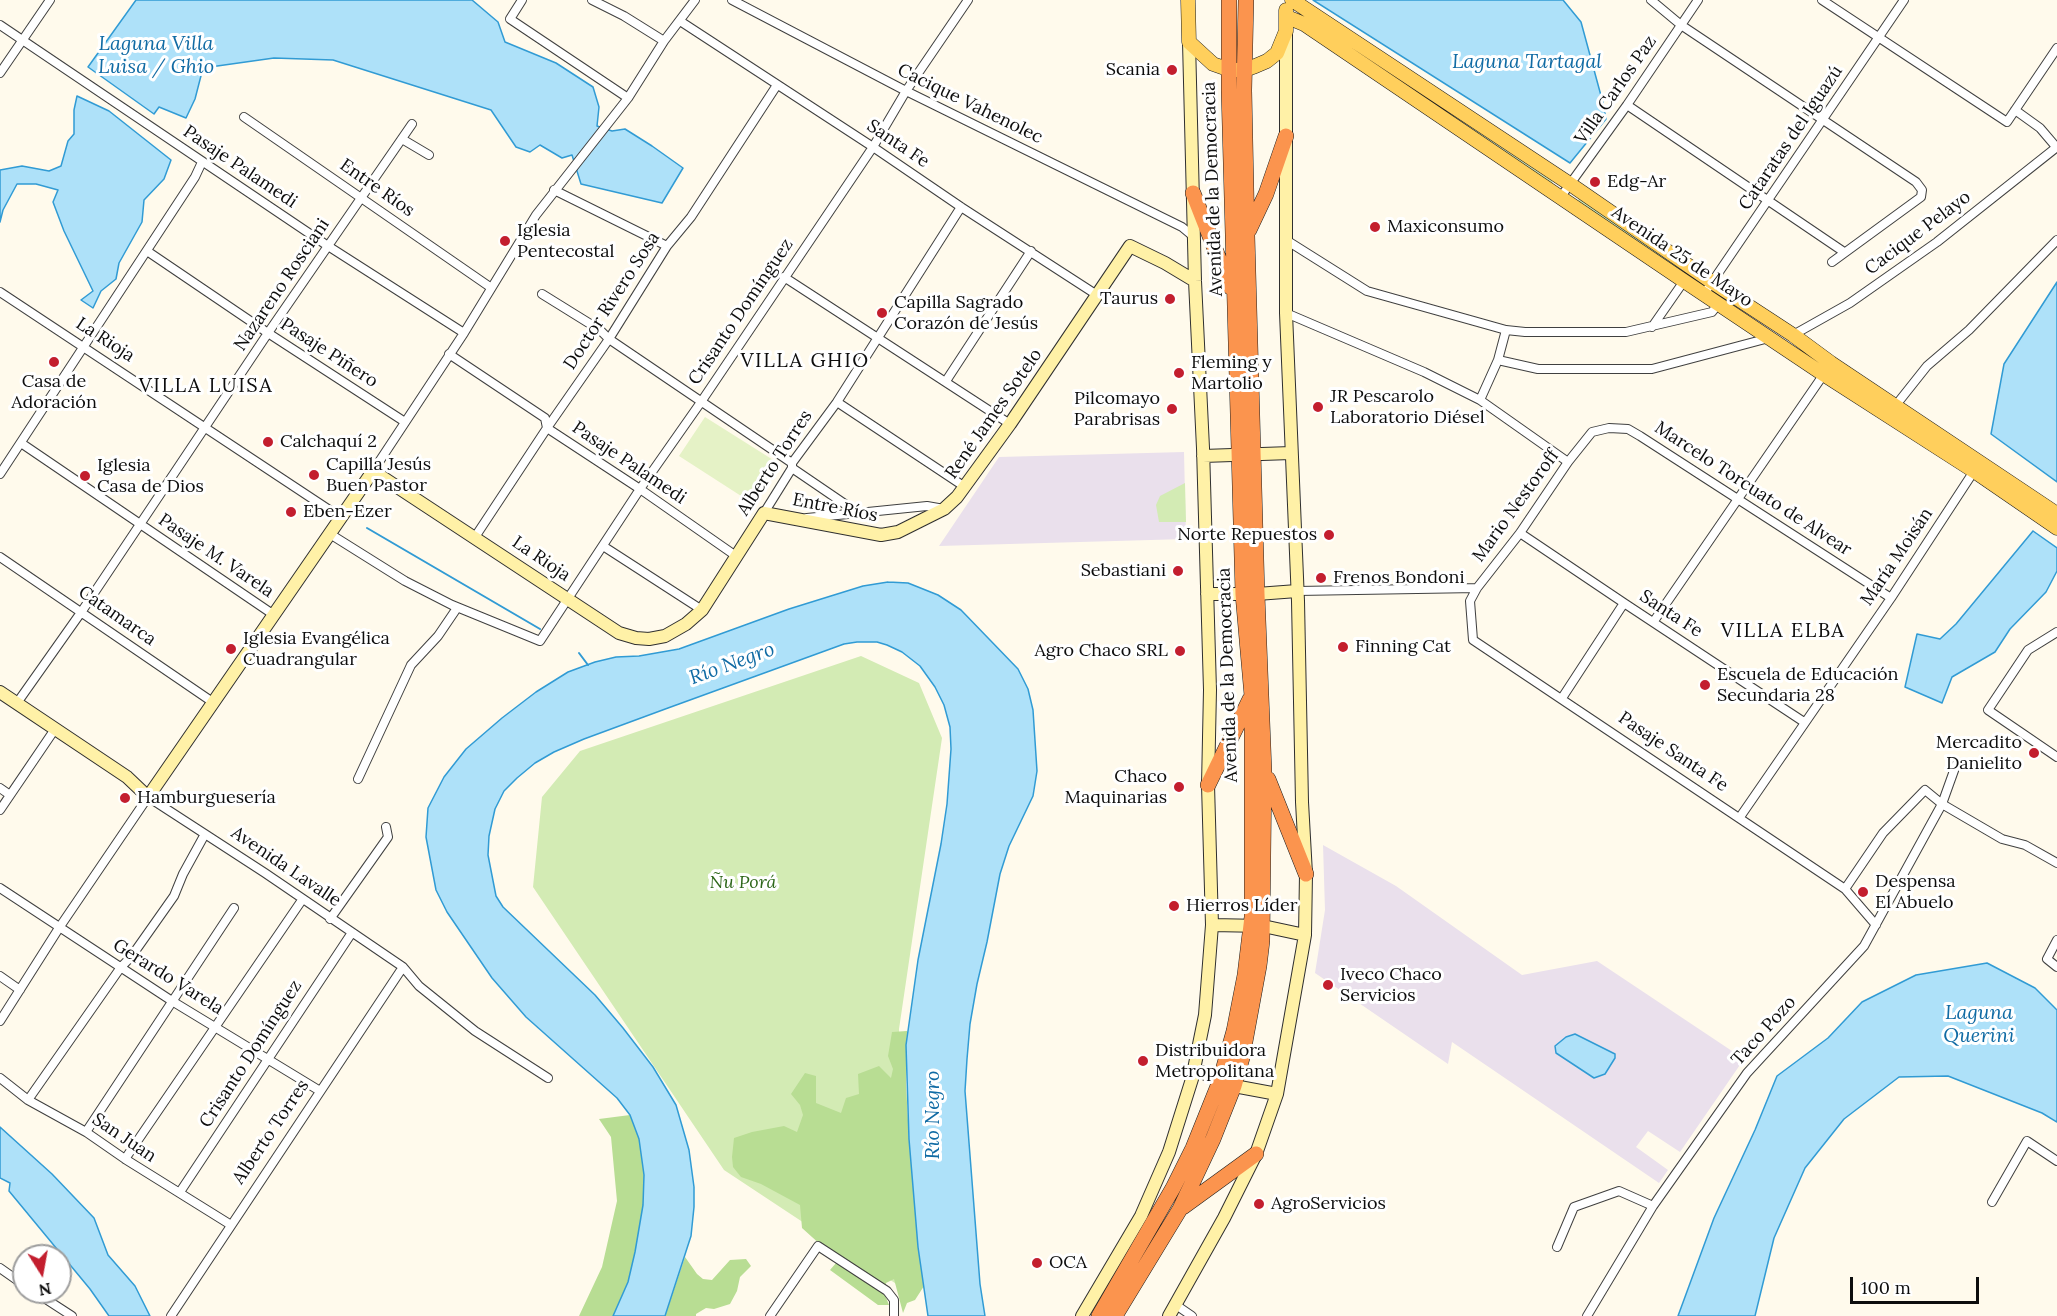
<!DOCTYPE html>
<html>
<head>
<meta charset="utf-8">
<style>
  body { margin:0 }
  #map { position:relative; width:2057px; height:1316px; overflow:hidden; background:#fffaec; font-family:Lora,serif }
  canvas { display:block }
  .north { position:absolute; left:12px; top:1244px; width:60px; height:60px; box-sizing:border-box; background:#fff; border:2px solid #9e9e9e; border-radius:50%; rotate:169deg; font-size:16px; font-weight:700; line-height:24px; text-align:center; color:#0d0d0d }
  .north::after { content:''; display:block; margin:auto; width:21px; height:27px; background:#c31e2e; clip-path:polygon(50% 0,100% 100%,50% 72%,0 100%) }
  .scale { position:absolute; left:1850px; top:1277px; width:129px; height:27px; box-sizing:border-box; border:3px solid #0d0d0d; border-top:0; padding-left:8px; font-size:18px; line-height:21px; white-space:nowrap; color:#0d0d0d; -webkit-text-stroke:4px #fff; paint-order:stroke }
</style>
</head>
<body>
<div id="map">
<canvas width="2057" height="1316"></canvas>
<div class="north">N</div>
<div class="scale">100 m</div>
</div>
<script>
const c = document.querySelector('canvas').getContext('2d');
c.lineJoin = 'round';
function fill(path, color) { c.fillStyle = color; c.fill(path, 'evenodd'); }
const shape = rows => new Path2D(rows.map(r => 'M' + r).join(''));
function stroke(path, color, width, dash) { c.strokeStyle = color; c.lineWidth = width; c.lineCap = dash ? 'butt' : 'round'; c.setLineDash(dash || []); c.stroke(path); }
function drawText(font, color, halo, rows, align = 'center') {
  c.font = font + ' Lora,serif'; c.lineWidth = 6; c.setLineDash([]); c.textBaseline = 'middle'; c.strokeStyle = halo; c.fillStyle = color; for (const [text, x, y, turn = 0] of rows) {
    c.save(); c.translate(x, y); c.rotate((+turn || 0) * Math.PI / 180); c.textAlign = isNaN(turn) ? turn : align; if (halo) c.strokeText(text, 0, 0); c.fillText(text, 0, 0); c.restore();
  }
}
const industrial = shape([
  [1184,452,1186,539,939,546,999,457],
  [1323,845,1396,886,1522,975,1597,961,1744,1059,1680,1152,1648,1131,1636,1147,1668,1170,1659,1183,1452,1042,1448,1064,1315,973,1325,910]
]);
const green = shape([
  [1306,18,1552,181,1553,184,1552,185],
  [1580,197,1695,275,1691,280,1577,202],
  [1185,483,1186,522,1159,522,1156,505,1160,496],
  [861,656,919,683,942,738,899,1029,913,1295,724,1170,533,887,542,797,580,751]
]);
const forest = shape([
  [907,1031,906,1084,909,1139,918,1247,924,1286,915,1300,907,1303,903,1313,894,1279,886,1283,885,1295,889,1305,878,1305,830,1270,842,1256,822,1246,802,1228,800,1205,761,1184,741,1177,733,1167,732,1157,734,1138,752,1132,784,1126,797,1132,803,1115,800,1105,791,1094,805,1073,816,1076,816,1103,841,1113,846,1098,859,1094,858,1074,879,1066,891,1078,893,1069,888,1056,892,1032],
  [630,1115,639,1139,644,1175,643,1205,635,1252,628,1282,613,1316,579,1316,602,1267,617,1201,611,1137,599,1119],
  [685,1257,697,1274,703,1279,712,1280,730,1260,746,1259,751,1266,740,1277,737,1291,730,1304,714,1309,706,1308,696,1314,696,1316,665,1316]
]);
const pitch = shape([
  [705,417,778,463,752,503,679,456]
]);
const water = shape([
  [136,0,472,0,498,22,505,42,556,63,593,87,599,107,597,126,612,131,625,129,652,146,683,168,662,203,581,184,572,155,562,158,540,145,530,152,516,147,491,110,333,60,274,58,203,68,195,99,186,118,159,107,154,114,88,67,136,0],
  [1313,0,1563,0,1581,22,1603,103,1606,119,1570,163,1313,0],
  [77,96,109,111,171,160,164,179,144,200,142,222,119,263,116,279,101,291,93,308,81,300,93,291,64,231,53,202,58,190,36,184,17,184,3,210,0,222,0,170,22,166,49,171,61,166,68,141,74,134,74,110,77,96],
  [2057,282,2057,482,1991,434,2004,364,2057,282],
  [2033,531,2057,548,2057,571,2046,592,2010,629,1995,652,1952,677,1942,703,1905,687,1917,634,1940,639,1956,624,2033,531],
  [888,582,908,583,938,595,961,610,1018,669,1028,689,1033,710,1037,771,1033,796,1009,846,1000,874,987,942,977,984,970,1024,967,1059,965,1091,980,1284,985,1316,928,1316,918,1247,909,1139,906,1045,918,960,941,844,947,804,951,749,950,727,944,705,935,687,920,666,902,652,887,645,877,642,857,642,844,644,668,708,584,739,554,752,535,763,517,778,504,791,495,809,489,836,488,855,496,896,503,907,595,995,623,1028,653,1067,676,1105,689,1150,694,1187,694,1207,691,1236,665,1316,613,1316,628,1282,635,1252,643,1205,644,1175,639,1139,630,1115,617,1098,526,1017,492,978,447,912,436,890,426,837,428,808,444,777,466,749,502,718,536,692,568,672,595,662,616,657,639,656,679,649,789,609,863,586,888,582],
  [1987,963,2035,988,2057,1010,2057,1122,2042,1113,1948,1076,1899,1077,1844,1119,1805,1168,1774,1238,1755,1316,1678,1316,1714,1218,1755,1130,1777,1076,1828,1038,1862,1002,1916,975,1987,963],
  [1575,1034,1615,1054,1615,1058,1605,1074,1594,1078,1556,1053,1555,1046,1566,1037,1575,1034],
  [0,1127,52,1174,94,1218,108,1255,135,1286,150,1316,109,1316,90,1289,9,1191,10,1183,0,1178,0,1127]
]);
const stream = shape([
  [367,528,540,629],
  [579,653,588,665]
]);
const street = shape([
  [522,0,510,19,628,98],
  [592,0,624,16,664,41],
  [732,0,906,91,1182,227,1194,237],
  [1651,0,1681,25,1916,182,1922,190,1921,197,1832,262],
  [1822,0,2007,122,2057,48],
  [680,21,873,147,961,207,1097,295],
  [0,25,328,246,464,333],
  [0,73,50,0],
  [1627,105,1844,252],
  [2015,110,2040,128,2057,148],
  [244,117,490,287],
  [402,139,429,155],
  [554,190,667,246],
  [1560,198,1627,105,1698,0],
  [1286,240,1367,291,1506,330,1525,332,1626,332,1712,312,1719,303],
  [147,251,268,333,405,422],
  [784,277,1010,424],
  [0,292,340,517],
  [542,294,600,330,609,339,792,463],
  [1704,294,1904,0],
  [1286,313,1424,372,1480,400,1568,462],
  [1652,327,1684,281],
  [1793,335,1850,303,1937,242,2057,147],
  [449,354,545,418,547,428,640,489,736,556],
  [1498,360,1538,369,1652,369,1769,338],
  [946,381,1031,251],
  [1480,400,1498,360,1506,330],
  [837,402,965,487],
  [1896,405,1927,366,1969,330,2057,240],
  [21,443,274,615],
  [792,468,858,513,927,506,944,509],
  [373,471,464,333,536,215,628,98,664,41,695,0],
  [0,474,195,177,202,162],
  [764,513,792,468,792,463,837,402,961,207],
  [807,518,858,513],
  [1520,533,1624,603,1804,722],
  [330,534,405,581,452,605,540,641,640,489,701,402,873,147,906,91,968,0],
  [475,537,547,428,609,339,667,246,691,217,777,85],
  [603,546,702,610],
  [0,557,214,703],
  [1297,591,1477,588],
  [1654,621,1826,371],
  [2057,632,2028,650,1988,710,2057,757],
  [1562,698,1624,603],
  [17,703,82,611,268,333,412,124],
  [358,779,411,665,438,636,457,608],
  [0,788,10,795],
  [0,810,55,729],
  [1740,817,1891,598,1976,468],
  [0,888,172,1001,320,1091],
  [1845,889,1883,833,1925,790,1942,804,2002,839,2025,845,2057,863],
  [330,919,388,837,386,827],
  [1876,925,1845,889,1473,640,1470,601,1477,588,1520,533,1568,462,1592,432,1609,428,1628,429,1640,436,1891,598],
  [2057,940,2047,959,2057,967],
  [0,976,20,990],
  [0,1021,59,928,148,797,265,873,403,967,419,986,475,1031,548,1078],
  [0,1078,28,1100,86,1132,125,1159,231,1225],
  [28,1100,121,967,131,957,174,896,183,874,205,834],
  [86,1132,234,908],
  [125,1159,302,900],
  [180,1192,351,934],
  [1992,1202,2027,1141,2057,1161],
  [1557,1247,1574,1207,1619,1191,1653,1206],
  [0,1268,24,1285],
  [35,1292,72,1316],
  [1176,1305,1192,1316],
  [171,1316,403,967],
  [770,1316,818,1246,887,1291,894,1300,894,1316],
  [1587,1316,1653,1206,1747,1073,1864,946,1942,804,1956,765]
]);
const secondary = shape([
  [1203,456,1291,453],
  [1207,594,1257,594,1297,591],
  [0,692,127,777,148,797,373,471,619,633,636,638,649,639,665,636,686,624,702,610,764,513,881,535,898,532,944,509,957,497,1010,424,1130,246,1165,263,1195,281],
  [1212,925,1263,926,1305,935],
  [1194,1069,1234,1086,1277,1094],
  [1082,1316,1141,1216,1169,1152,1192,1079,1205,1015,1212,925,1208,785,1210,690,1203,448,1195,281,1189,42],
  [1169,1316,1224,1218,1256,1154,1277,1094,1305,935,1306,874,1302,802,1298,601,1286,313,1286,35]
]);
const primary = shape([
  [1188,0,1189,42,1213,64,1230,70,1245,70,1253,67,1267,61,1277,53,1286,31,1286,10],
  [1292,0,1570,184,1712,282,1793,335,1831,363,2057,514],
  [1287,17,1304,24,1684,281,1823,374,1974,471,2057,528]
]);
const highway = shape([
  [1193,193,1230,287],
  [1249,230,1266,194,1286,136],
  [1268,779,1306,874],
  [1208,785,1250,699],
  [1183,1207,1256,1154],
  [1099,1316,1173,1188,1193,1148,1220,1081,1234,1031,1245,975,1252,917,1252,696,1243,594,1229,91,1229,0],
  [1115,1316,1180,1209,1213,1139,1234,1086,1242,1058,1259,966,1262,941,1264,771,1257,594,1247,235,1244,90,1246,0]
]);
const markers = [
  [1172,70,6,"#c31e2e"],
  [1595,182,6,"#c31e2e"],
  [1375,227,6,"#c31e2e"],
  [505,241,6,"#c31e2e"],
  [1170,299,6,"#c31e2e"],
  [882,313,6,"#c31e2e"],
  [54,362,6,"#c31e2e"],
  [1179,373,6,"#c31e2e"],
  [1318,407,6,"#c31e2e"],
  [1172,409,6,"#c31e2e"],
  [268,442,6,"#c31e2e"],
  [314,475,6,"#c31e2e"],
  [85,476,6,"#c31e2e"],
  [291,512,6,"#c31e2e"],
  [1329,535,6,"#c31e2e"],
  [1178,571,6,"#c31e2e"],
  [1321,578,6,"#c31e2e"],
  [1343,647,6,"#c31e2e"],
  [231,649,6,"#c31e2e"],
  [1180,651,6,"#c31e2e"],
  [1705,685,6,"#c31e2e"],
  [2034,753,6,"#c31e2e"],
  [1179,787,6,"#c31e2e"],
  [125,798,6,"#c31e2e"],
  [1863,892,6,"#c31e2e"],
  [1174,906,6,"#c31e2e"],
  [1328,985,6,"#c31e2e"],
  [1143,1061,6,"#c31e2e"],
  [1259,1204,6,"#c31e2e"],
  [1037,1263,6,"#c31e2e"]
];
const poiNames = [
  ["Scania",1160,70,"right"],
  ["Edg-Ar",1607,182],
  ["Maxiconsumo",1387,227],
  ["Iglesia",517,231],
  ["Pentecostal",517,252],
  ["Taurus",1158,299,"right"],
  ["Capilla Sagrado",894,303],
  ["Corazón de Jesús",894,324],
  ["Fleming y",1191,363],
  ["Martolio",1191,384],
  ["Casa de",54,382,"center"],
  ["Adoración",54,403,"center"],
  ["JR Pescarolo",1330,397],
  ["Laboratorio Diésel",1330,418],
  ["Pilcomayo",1160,399,"right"],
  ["Parabrisas",1160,420,"right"],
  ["Calchaquí 2",280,442],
  ["Capilla Jesús",326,465],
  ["Buen Pastor",326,486],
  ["Iglesia",97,466],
  ["Casa de Dios",97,487],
  ["Eben-Ezer",303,512],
  ["Norte Repuestos",1317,535,"right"],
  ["Sebastiani",1166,571,"right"],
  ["Frenos Bondoni",1333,578],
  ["Iglesia Evangélica",243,639],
  ["Cuadrangular",243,660],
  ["Finning Cat",1355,647],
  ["Agro Chaco SRL",1168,651,"right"],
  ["Escuela de Educación",1717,675],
  ["Secundaria 28",1717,696],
  ["Mercadito",2022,743,"right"],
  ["Danielito",2022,764,"right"],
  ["Chaco",1167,777,"right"],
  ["Maquinarias",1167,798,"right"],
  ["Hamburguesería",137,798],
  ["Despensa",1875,882],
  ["El Abuelo",1875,903],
  ["Hierros Líder",1186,906],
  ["Iveco Chaco",1340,975],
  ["Servicios",1340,996],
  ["Distribuidora",1155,1051],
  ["Metropolitana",1155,1072],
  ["AgroServicios",1271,1204],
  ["OCA",1049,1263]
];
const streetNames = [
  ["Villa Carlos Paz",1616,90,-55],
  ["Cacique Vahenolec",970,104,26],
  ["Cataratas del Iguazú",1791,138,-56],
  ["Santa Fe",898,144,34],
  ["Pasaje Palamedi",240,167,34],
  ["Entre Ríos",377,188,35],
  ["Avenida de la Democracia",1213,189,-92],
  ["Cacique Pelayo",1918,233,-37],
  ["Avenida 25 de Mayo",1682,257,34],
  ["Nazareno Rosciani",282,285,-56],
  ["Doctor Rivero Sosa",612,301,-57],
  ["Crisanto Domínguez",741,312,-56],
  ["La Rioja",105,340,33],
  ["Pasaje Piñero",329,353,33],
  ["René James Sotelo",994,414,-55],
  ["Pasaje Palamedi",629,463,34],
  ["Alberto Torres",775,463,-57],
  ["Marcelo Torcuato de Alvear",1753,489,33],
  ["Mario Nestoroff",1516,506,-54],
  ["Entre Ríos",835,508,11],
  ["Pasaje M. Varela",216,556,34],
  ["María Moisán",1897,557,-56],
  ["La Rioja",541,559,34],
  ["Santa Fe",1671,614,33],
  ["Catamarca",117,616,35],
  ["Avenida de la Democracia",1228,675,-92],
  ["Pasaje Santa Fe",1673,752,34],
  ["Avenida Lavalle",286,867,34],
  ["Gerardo Varela",168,977,32],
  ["Taco Pozo",1764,1031,-48],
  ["Crisanto Domínguez",251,1054,-57],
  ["Alberto Torres",271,1132,-56],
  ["San Juan",124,1138,34]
];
const parkNames = [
  ["Ñu Porá",743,883]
];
const waterNames = [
  ["Laguna Villa",156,44],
  ["Luisa / Ghio",156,67],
  ["Laguna Tartagal",1527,62],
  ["Río Negro",732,664,-20],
  ["Laguna",1979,1013],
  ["Querini",1979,1036],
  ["Río Negro",933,1115,-90]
];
const neighbourhoodNames = [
  ["VILLA GHIO",805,361],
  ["VILLA LUISA",206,386],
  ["VILLA ELBA",1783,631]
];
fill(industrial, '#eae0ec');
fill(green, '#d3ebb4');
fill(forest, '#b8dd93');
fill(pitch, '#e5f2c6');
fill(water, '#aee1f9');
stroke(water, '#319bd4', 1.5);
stroke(stream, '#319bd4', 2);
stroke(street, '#404040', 10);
stroke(secondary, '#2f2f2f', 14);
stroke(primary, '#1e1e1e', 15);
stroke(highway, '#1e1e1e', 16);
stroke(street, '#fff', 8);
stroke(secondary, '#fff1a7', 12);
stroke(primary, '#ffcf5c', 14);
stroke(highway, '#fb944e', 15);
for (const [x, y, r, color] of markers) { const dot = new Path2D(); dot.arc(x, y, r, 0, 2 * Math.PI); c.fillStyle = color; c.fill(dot); stroke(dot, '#fff', 2); }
drawText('18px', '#0d0d0d', '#fff', poiNames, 'left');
drawText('18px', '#0d0d0d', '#fff', streetNames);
drawText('italic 18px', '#2e671a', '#fff', parkNames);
drawText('italic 20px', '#106ba4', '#fff', waterNames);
c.letterSpacing = '1.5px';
drawText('20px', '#0d0d0d', '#fff', neighbourhoodNames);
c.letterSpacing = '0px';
</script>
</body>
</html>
